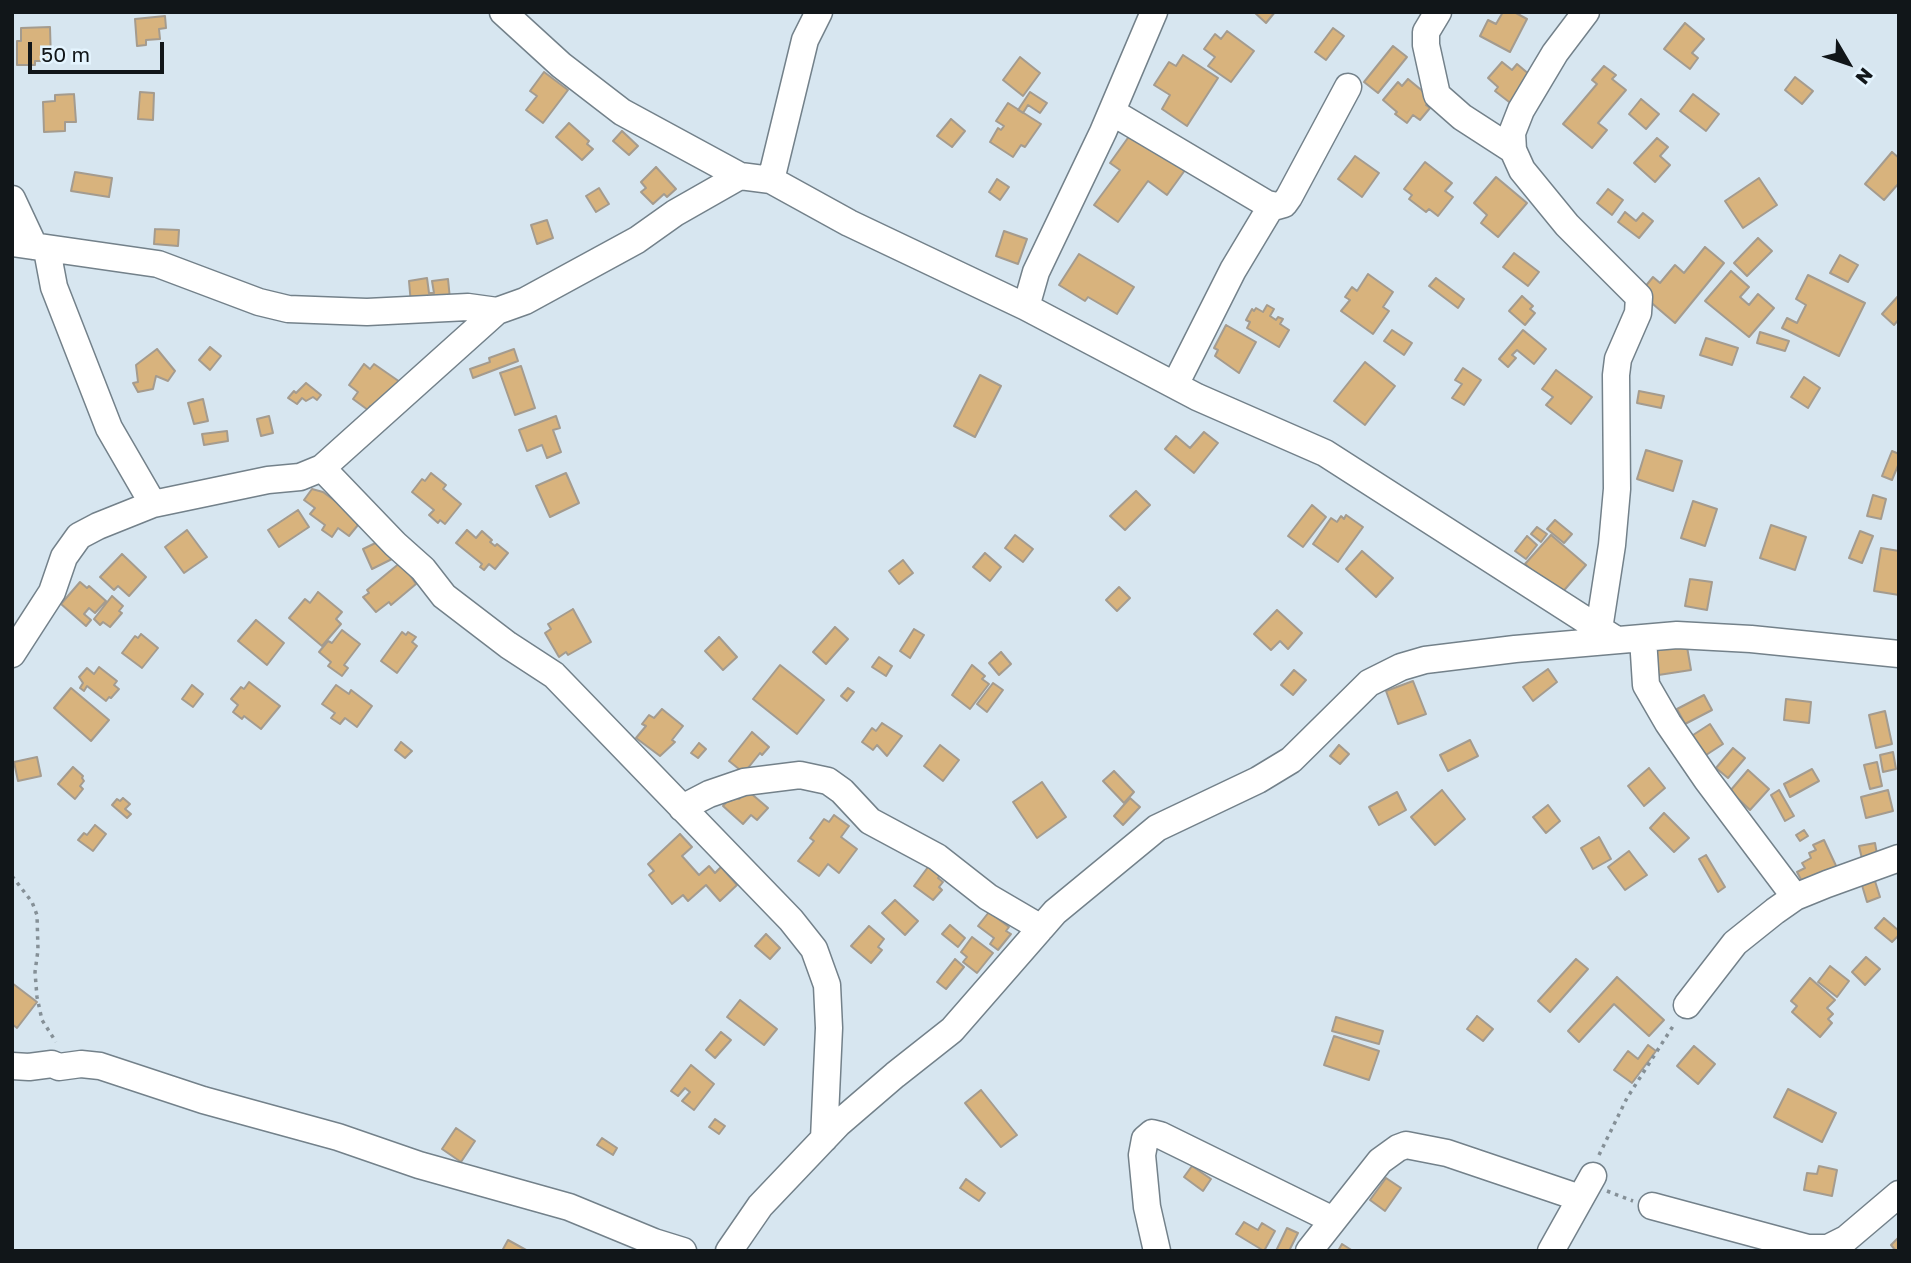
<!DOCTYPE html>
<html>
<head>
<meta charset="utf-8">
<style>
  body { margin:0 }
  #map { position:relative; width:1911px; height:1263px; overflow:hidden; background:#d7e6f0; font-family:"Golos Text",sans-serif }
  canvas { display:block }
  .frame { position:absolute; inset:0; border:14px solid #111619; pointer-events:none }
  .north { position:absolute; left:1813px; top:28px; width:70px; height:70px; -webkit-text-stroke:5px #e4f4fe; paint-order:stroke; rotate:129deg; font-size:19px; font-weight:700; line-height:28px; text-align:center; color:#111619 }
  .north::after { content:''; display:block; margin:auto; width:24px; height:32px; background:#111619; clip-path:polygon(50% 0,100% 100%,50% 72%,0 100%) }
  .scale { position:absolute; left:28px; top:42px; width:136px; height:32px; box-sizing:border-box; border:4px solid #111619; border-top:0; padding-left:9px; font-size:21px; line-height:24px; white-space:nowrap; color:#111619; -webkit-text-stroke:5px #e4f4fe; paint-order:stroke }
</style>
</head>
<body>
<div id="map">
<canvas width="1911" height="1263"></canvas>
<div class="frame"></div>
<div class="north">N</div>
<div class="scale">50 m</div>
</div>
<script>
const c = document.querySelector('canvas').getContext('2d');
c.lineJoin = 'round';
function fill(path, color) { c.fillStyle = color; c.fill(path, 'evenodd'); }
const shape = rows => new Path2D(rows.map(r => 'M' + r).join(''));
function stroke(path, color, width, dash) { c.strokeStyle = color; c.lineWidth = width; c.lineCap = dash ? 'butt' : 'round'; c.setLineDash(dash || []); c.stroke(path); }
const building = shape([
  [1254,12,1275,12,1266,23,1254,12],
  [1503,12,1514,12,1527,19,1510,52,1480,36,1488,20,1496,24,1503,12],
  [165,16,166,28,159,29,160,39,146,40,146,45,137,46,135,19,165,16],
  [1685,23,1704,39,1692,53,1698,58,1690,69,1664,49,1685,23],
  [50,27,51,61,35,61,35,65,17,65,17,41,21,41,21,28,50,27],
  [1333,28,1344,36,1326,60,1315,52,1333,28],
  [1227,31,1254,51,1231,82,1208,66,1215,57,1204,49,1215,34,1221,39,1227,31],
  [1393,46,1407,57,1378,93,1364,82,1393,46],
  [1183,55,1218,78,1187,126,1162,109,1170,95,1154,85,1169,62,1176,66,1183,55],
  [1020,57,1040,73,1023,96,1003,80,1020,57],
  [1502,62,1512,70,1517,64,1530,75,1513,105,1495,91,1498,87,1488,78,1502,62],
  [1604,66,1616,75,1612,79,1626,90,1598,123,1607,130,1592,148,1563,124,1597,84,1592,80,1604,66],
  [544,72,568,90,543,123,526,110,537,96,530,91,544,72],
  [1795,77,1813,91,1802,104,1785,90,1795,77],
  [1408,79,1431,98,1426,105,1430,108,1420,120,1413,115,1407,123,1395,114,1397,112,1383,100,1398,82,1402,86,1408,79],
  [140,92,154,93,153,120,138,119,140,92],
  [1030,92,1047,103,1040,113,1028,105,1023,113,1018,110,1030,92],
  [74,94,76,122,65,122,65,131,44,132,43,102,55,101,55,95,74,94],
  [1693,94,1719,114,1706,131,1680,111,1693,94],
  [1641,99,1659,114,1646,129,1629,114,1641,99],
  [1008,103,1041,124,1025,147,1021,145,1013,157,990,142,998,128,1001,130,1004,126,996,121,1008,103],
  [951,119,965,131,952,147,937,136,951,119],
  [569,123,589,141,587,144,593,149,582,160,556,137,569,123],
  [1135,128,1188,166,1167,195,1148,181,1118,222,1094,205,1120,170,1110,163,1135,128],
  [622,131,638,146,629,155,613,141,622,131],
  [1657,138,1668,147,1660,156,1670,165,1655,182,1634,163,1657,138],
  [1892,152,1899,158,1899,183,1884,200,1865,184,1892,152],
  [1355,156,1379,173,1362,197,1338,179,1355,156],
  [1425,162,1452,183,1445,191,1453,197,1438,216,1429,209,1426,212,1409,199,1412,195,1404,189,1425,162],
  [656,167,676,189,667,197,664,194,653,204,641,192,646,188,641,182,656,167],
  [75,172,112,178,109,197,71,191,75,172],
  [1496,177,1527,203,1498,237,1481,223,1487,215,1474,203,1496,177],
  [1759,178,1777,205,1743,228,1725,201,1759,178],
  [997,179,1009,187,1000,200,989,192,997,179],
  [599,188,609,204,596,212,586,196,599,188],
  [1608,189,1623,200,1612,215,1597,203,1608,189],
  [1625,212,1636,221,1643,213,1653,221,1639,238,1618,222,1625,212],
  [547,220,553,238,537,244,531,225,547,220],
  [155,229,179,230,178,246,154,244,155,229],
  [1004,231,1027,239,1018,264,996,256,1004,231],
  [1758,238,1772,251,1747,276,1734,263,1758,238],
  [1705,247,1724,263,1675,323,1640,293,1653,277,1660,283,1675,265,1684,273,1705,247],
  [1514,253,1539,272,1528,286,1503,267,1514,253],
  [1079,254,1134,287,1117,314,1088,297,1085,301,1059,285,1079,254],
  [1840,255,1858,265,1848,282,1830,273,1840,255],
  [1731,271,1749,287,1740,297,1749,305,1758,294,1774,308,1749,337,1705,301,1731,271],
  [1368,274,1393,292,1383,307,1389,311,1373,334,1341,311,1350,300,1345,297,1352,287,1357,291,1368,274],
  [1808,275,1865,303,1839,356,1782,328,1787,318,1797,323,1806,305,1796,299,1808,275],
  [427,278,429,293,434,293,432,281,448,279,450,299,411,304,409,281,427,278],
  [1436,278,1464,299,1458,308,1429,286,1436,278],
  [1899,295,1899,319,1894,325,1882,314,1899,295],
  [1522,296,1533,306,1530,309,1535,313,1525,325,1509,311,1522,296],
  [1267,305,1274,309,1270,316,1276,320,1278,317,1283,319,1280,324,1289,330,1279,347,1247,328,1250,322,1246,320,1252,309,1254,311,1256,308,1263,312,1267,305],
  [1226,325,1256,342,1239,373,1215,356,1218,350,1214,348,1226,325],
  [1392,330,1412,343,1404,355,1384,341,1392,330],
  [1523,330,1546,349,1534,364,1517,350,1512,355,1516,358,1508,367,1499,359,1523,330],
  [1760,332,1789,341,1785,351,1757,343,1760,332],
  [1706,338,1738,348,1732,365,1700,355,1706,338],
  [210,347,221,356,210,370,199,360,210,347],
  [157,349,175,371,168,381,156,376,153,389,138,392,133,383,138,382,136,365,157,349],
  [514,349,518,361,473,378,470,369,490,362,489,358,514,349],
  [1365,362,1395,386,1365,425,1334,401,1365,362],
  [364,364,370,369,374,364,400,382,381,414,370,406,368,410,353,399,358,392,349,385,364,364],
  [521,366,535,408,515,415,500,373,521,366],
  [1463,368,1481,380,1464,405,1452,398,1462,384,1455,380,1463,368],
  [1556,370,1592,397,1571,424,1546,405,1553,397,1542,389,1556,370],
  [980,375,1001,386,975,437,954,426,980,375],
  [1804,377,1820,388,1808,408,1791,397,1804,377],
  [306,383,321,395,317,400,313,397,306,401,302,398,297,404,288,398,294,391,296,393,306,383],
  [1639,391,1664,396,1661,408,1637,403,1639,391],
  [203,399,208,421,194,424,188,403,203,399],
  [269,416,273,433,261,436,257,419,269,416],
  [556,416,560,428,553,430,561,452,547,458,542,445,527,451,519,430,556,416],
  [227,431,228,441,204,445,202,434,227,431],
  [1204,432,1218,443,1194,473,1165,449,1176,436,1190,448,1204,432],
  [1646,450,1682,461,1673,491,1637,479,1646,450],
  [1892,451,1899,454,1899,463,1892,480,1882,476,1892,451],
  [431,473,446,485,443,489,461,504,445,524,440,520,438,523,429,515,434,510,412,492,422,479,425,481,431,473],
  [566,473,579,503,550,517,536,486,566,473],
  [312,489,323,492,346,509,358,525,349,536,338,528,332,537,322,530,325,525,310,514,315,508,304,500,312,489],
  [1136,491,1150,505,1125,530,1110,516,1136,491],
  [1873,495,1886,499,1881,519,1867,516,1873,495],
  [1693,501,1717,509,1705,546,1681,538,1693,501],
  [1312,505,1326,517,1303,547,1288,536,1312,505],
  [298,510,309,527,279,547,268,530,298,510],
  [1346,515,1363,527,1338,562,1313,544,1331,518,1337,522,1341,516,1344,519,1346,515],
  [1555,520,1572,534,1564,543,1547,529,1555,520],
  [1771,525,1806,537,1795,570,1760,558,1771,525],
  [1537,527,1547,534,1541,542,1531,534,1537,527],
  [187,530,207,557,184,573,165,547,187,530],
  [467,530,476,538,482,531,492,540,490,542,495,546,497,544,508,553,495,569,489,564,484,570,480,567,482,564,456,543,467,530],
  [1860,531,1873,536,1862,563,1849,558,1860,531],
  [1015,535,1033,549,1023,562,1005,548,1015,535],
  [1551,535,1586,565,1560,595,1525,564,1551,535],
  [1527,536,1537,545,1526,559,1515,551,1527,536],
  [386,538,396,557,372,569,363,549,386,538],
  [1881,548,1899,551,1899,595,1874,591,1881,548],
  [1362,551,1393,578,1376,597,1346,569,1362,551],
  [985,553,1001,567,990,581,973,567,985,553],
  [122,554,146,577,129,596,118,586,114,590,100,577,122,554],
  [903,560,913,573,899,584,889,571,903,560],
  [401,562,416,584,391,605,389,602,376,612,363,597,369,593,367,590,401,562],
  [1690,579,1712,582,1707,610,1685,606,1690,579],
  [80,582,87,588,89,586,106,601,95,613,89,608,84,614,91,620,86,626,61,604,80,582],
  [1119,587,1130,598,1117,611,1106,600,1119,587],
  [318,592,342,612,336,619,341,624,322,646,289,618,305,599,310,603,318,592],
  [112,596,123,606,119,611,122,613,110,627,103,622,100,625,94,619,112,596],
  [573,609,591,642,568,655,566,652,559,657,545,633,551,629,548,624,573,609],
  [1277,610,1302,633,1288,649,1280,641,1271,650,1254,634,1277,610],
  [256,620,284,643,267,665,238,641,256,620],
  [835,627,848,639,826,664,813,652,835,627],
  [914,629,924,635,910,658,900,651,914,629],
  [342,630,360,644,344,665,348,668,342,676,328,666,331,662,319,652,328,641,332,643,342,630],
  [402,632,406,635,408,632,416,637,412,642,417,646,397,673,381,661,402,632],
  [141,634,158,648,142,668,122,653,135,636,138,638,141,634],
  [719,637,737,657,723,670,705,651,719,637],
  [1686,641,1691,670,1652,676,1647,648,1686,641],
  [1001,652,1011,664,999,675,989,663,1001,652],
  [879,657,892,666,886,676,872,667,879,657],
  [780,665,824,700,797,734,753,699,780,665],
  [972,665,985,676,982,679,989,684,970,709,952,695,972,665],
  [99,667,117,681,114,685,119,689,111,698,109,697,106,701,87,686,84,691,80,688,83,683,79,677,87,668,94,674,99,667],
  [1548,669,1557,682,1533,701,1523,687,1548,669],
  [1294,670,1306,680,1293,695,1281,685,1294,670],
  [1413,681,1426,714,1398,724,1386,691,1413,681],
  [249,682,280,706,261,729,244,716,242,719,233,712,238,705,231,699,241,687,244,689,249,682],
  [993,683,1003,690,987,712,977,704,993,683],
  [192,685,203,694,193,707,182,699,192,685],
  [336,685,349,694,351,690,372,706,357,727,345,718,340,724,331,718,335,713,322,704,336,685],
  [71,688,109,720,91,741,54,708,71,688],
  [848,688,854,692,847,701,841,696,848,688],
  [1704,695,1712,710,1685,724,1677,709,1704,695],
  [1786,699,1811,702,1809,723,1784,720,1786,699],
  [662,709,683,726,672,740,675,742,660,756,636,738,646,726,642,724,649,715,654,718,662,709],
  [1885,711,1892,744,1876,748,1869,715,1885,711],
  [882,723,902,736,887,756,877,745,873,750,862,742,872,728,876,731,882,723],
  [1710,724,1723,744,1703,757,1690,737,1710,724],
  [752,732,769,747,762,755,760,753,744,773,729,761,752,732],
  [1470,740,1478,756,1448,771,1440,755,1470,740],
  [401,742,412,751,405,758,395,750,401,742],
  [699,743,706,749,698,758,691,753,699,743],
  [940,745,959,760,943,781,924,766,940,745],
  [1339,745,1349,754,1340,764,1330,756,1339,745],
  [1733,748,1745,758,1728,778,1716,768,1733,748],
  [1893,752,1896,769,1883,772,1880,755,1893,752],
  [37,757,41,776,18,781,14,762,37,757],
  [1877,762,1882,786,1870,789,1864,765,1877,762],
  [73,767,83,776,82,778,84,781,80,786,83,789,75,799,58,784,73,767],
  [1649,768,1665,788,1644,806,1628,786,1649,768],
  [1812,769,1819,781,1790,797,1784,784,1812,769],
  [1748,770,1769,789,1750,810,1730,791,1748,770],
  [1114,771,1134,792,1124,803,1103,781,1114,771],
  [1042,782,1066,817,1037,838,1013,802,1042,782],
  [747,790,768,808,757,820,751,815,743,824,723,806,733,794,739,799,747,790],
  [1442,790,1465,819,1435,845,1411,817,1442,790],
  [1779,790,1794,816,1785,821,1771,795,1779,790],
  [1888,790,1893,811,1866,818,1861,797,1888,790],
  [1397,792,1406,810,1379,825,1369,807,1397,792],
  [123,798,130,804,125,809,131,814,127,818,112,805,117,799,120,801,123,798],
  [1130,798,1140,807,1123,825,1114,816,1130,798],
  [1548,805,1560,821,1546,833,1533,817,1548,805],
  [1664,813,1689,838,1674,852,1650,828,1664,813],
  [834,815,849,826,841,837,857,849,839,873,828,864,819,876,798,861,814,841,810,838,824,819,829,822,834,815],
  [95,825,106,834,93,851,78,840,84,833,87,835,95,825],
  [1804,830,1808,836,1800,841,1796,835,1804,830],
  [680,834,692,847,682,856,699,875,709,866,715,873,721,867,737,885,720,901,706,885,688,901,683,895,672,904,649,875,654,871,648,864,680,834],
  [1599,837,1611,859,1593,869,1581,848,1599,837],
  [1824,840,1838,870,1805,887,1797,872,1805,868,1802,863,1811,858,1809,853,1816,850,1813,845,1824,840],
  [1875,843,1878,860,1863,863,1859,846,1875,843],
  [1629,851,1647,875,1625,890,1608,867,1629,851],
  [1706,855,1725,887,1718,892,1699,859,1706,855],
  [931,863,941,874,938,878,943,882,939,887,942,890,933,900,914,886,931,863],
  [1874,878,1880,897,1867,902,1861,882,1874,878],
  [895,900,918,921,905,935,882,913,895,900],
  [989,912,1009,927,1006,931,1011,934,998,950,990,944,994,938,978,926,989,912],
  [1884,918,1899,931,1899,935,1892,942,1875,928,1884,918],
  [950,925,965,938,958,947,942,934,950,925],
  [869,926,884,939,878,947,882,950,871,963,851,946,869,926],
  [766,934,780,948,770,959,755,946,766,934],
  [972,937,993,953,977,973,963,962,967,957,961,952,972,937],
  [1866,957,1880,969,1865,985,1852,972,1866,957],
  [955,959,964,967,946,989,937,982,955,959],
  [1576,959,1588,969,1550,1012,1538,1001,1576,959],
  [1830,966,1849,981,1837,997,1818,982,1830,966],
  [1617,977,1664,1020,1649,1036,1614,1004,1579,1042,1568,1031,1617,977],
  [1810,978,1835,1000,1827,1008,1833,1014,1828,1019,1832,1023,1820,1037,1792,1012,1797,1006,1791,1001,1810,978],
  [12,983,37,1002,17,1028,12,1024,12,983],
  [740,1000,777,1029,764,1045,727,1017,740,1000],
  [1477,1016,1493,1029,1483,1041,1467,1029,1477,1016],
  [1336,1017,1383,1031,1379,1044,1332,1031,1336,1017],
  [721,1032,731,1040,715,1058,706,1050,721,1032],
  [1334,1036,1379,1051,1369,1080,1324,1065,1334,1036],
  [1648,1045,1656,1051,1632,1083,1614,1070,1628,1051,1638,1059,1648,1045],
  [1694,1046,1715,1064,1698,1084,1677,1066,1694,1046],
  [691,1065,714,1084,694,1110,682,1101,690,1092,685,1088,678,1096,671,1091,691,1065],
  [1788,1089,1836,1113,1822,1142,1774,1117,1788,1089],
  [981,1090,1017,1135,1001,1147,965,1103,981,1090],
  [715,1119,725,1126,719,1134,709,1127,715,1119],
  [456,1128,475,1141,461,1162,442,1149,456,1128],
  [602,1138,617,1148,613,1155,597,1145,602,1138],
  [1192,1166,1211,1179,1203,1191,1184,1177,1192,1166],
  [1819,1166,1837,1170,1832,1196,1804,1190,1807,1173,1817,1174,1819,1166],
  [1386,1178,1401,1188,1385,1211,1370,1200,1386,1178],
  [966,1179,985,1193,979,1201,960,1188,966,1179],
  [1244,1222,1258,1230,1262,1223,1275,1231,1264,1251,1236,1234,1244,1222],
  [1287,1228,1298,1233,1289,1251,1276,1251,1287,1228],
  [1899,1237,1899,1251,1896,1251,1891,1245,1899,1237],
  [508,1240,528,1251,502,1251,508,1240],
  [1342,1244,1353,1251,1338,1251,1342,1244]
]);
const path = shape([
  [12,876,32,902,37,915,38,950,35,972,37,997,42,1020,56,1042],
  [1599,1155,1627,1098,1675,1023],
  [1607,1191,1633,1201]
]);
const minor = shape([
  [503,12,561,65,622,112,740,176],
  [1438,12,1426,32,1426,45,1437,95,1462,117,1513,150],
  [1586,12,1555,53,1521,110,1512,133,1513,150,1522,170,1567,225,1639,297,1638,313,1618,359,1616,375,1617,489,1612,545,1599,629],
  [1112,112,1267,204,1277,206,1284,204,1289,197,1348,87],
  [771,180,805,40,819,12],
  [12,199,34,246],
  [12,243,158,264,259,302,288,309,367,312,468,307,497,311,525,301,637,240,675,213,740,176,771,180,849,223,1026,307,1197,397,1325,453,1615,639],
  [47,250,54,287,109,428,153,504],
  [1026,307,1036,272,1103,132,1154,12],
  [1175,385,1233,270,1272,205],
  [322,468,395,544,423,569,444,596,508,645,554,675,791,920,814,949,827,985,829,1028,824,1139],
  [1643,638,1646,685,1668,723,1707,780,1795,897],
  [12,654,52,592,64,557,79,536,98,526,153,504,268,480,300,477,322,468,497,311],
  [682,808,709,794,744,782,800,775,828,781,842,791,870,821,937,857,988,897,1041,928],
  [1687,1005,1735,943,1775,911,1795,897,1827,884,1899,858],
  [12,1066,29,1067,52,1064,59,1067,81,1064,100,1066,203,1100,338,1137,419,1165,569,1207,654,1242,683,1251],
  [1652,1206,1808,1248,1828,1248,1846,1239,1899,1194],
  [729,1251,760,1206,838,1124,895,1075,952,1030,1055,912,1157,828,1258,780,1291,760,1369,683,1401,667,1425,660,1515,649,1677,635,1751,639,1899,654],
  [1157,1251,1147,1207,1142,1155,1145,1139,1152,1133,1160,1135,1333,1220],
  [1309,1251,1380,1161,1398,1148,1406,1145,1447,1153,1580,1198],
  [1551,1251,1593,1176]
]);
fill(building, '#d8b37d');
stroke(building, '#a49b8e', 2);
stroke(minor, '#73818a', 29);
stroke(path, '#859097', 3.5, [3.5, 5]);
stroke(minor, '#fff', 26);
</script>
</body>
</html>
